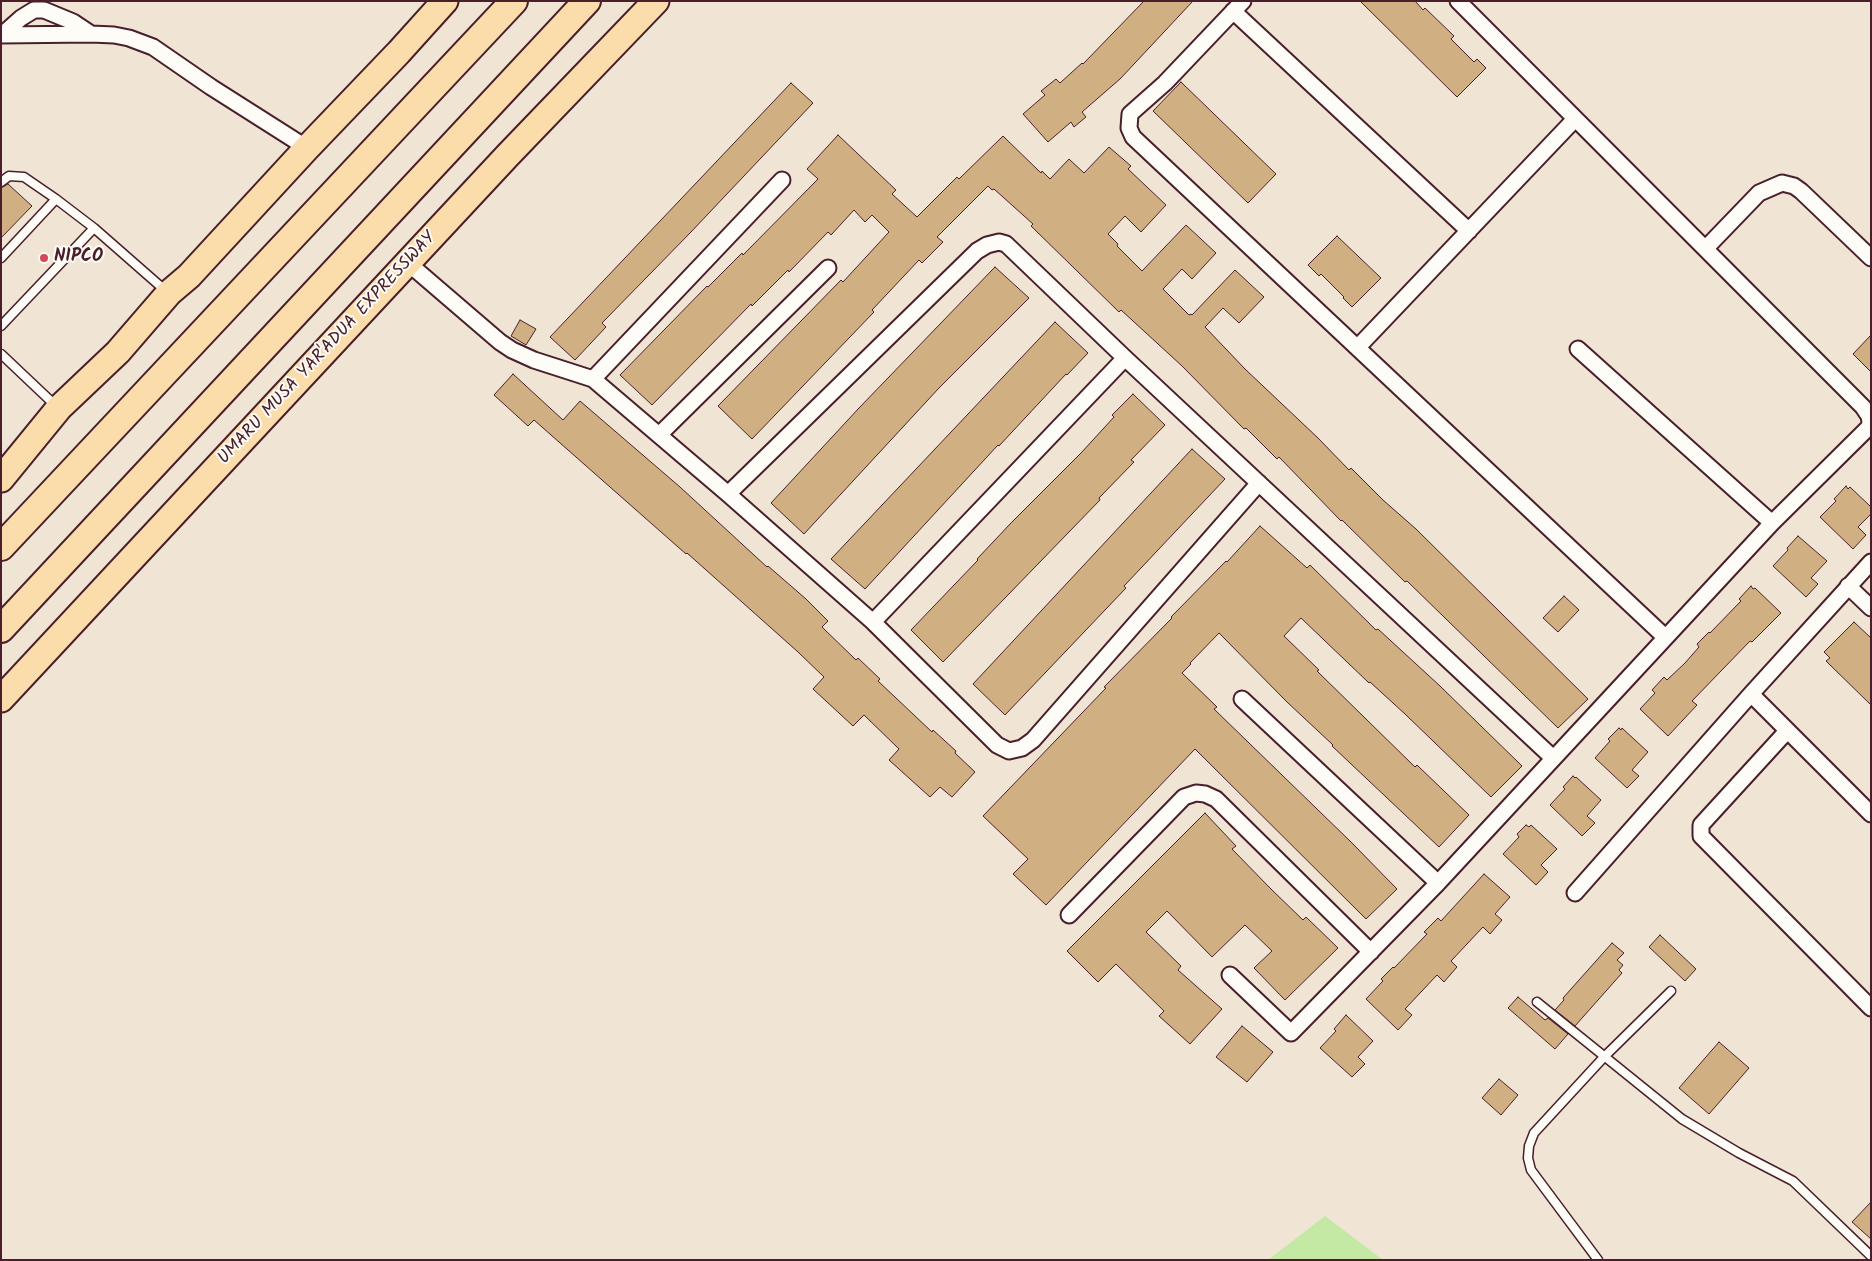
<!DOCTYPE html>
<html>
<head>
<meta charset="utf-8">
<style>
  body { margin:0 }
  #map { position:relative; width:1872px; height:1261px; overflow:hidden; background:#f0e5d4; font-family:Kalam,sans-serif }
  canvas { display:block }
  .frame { position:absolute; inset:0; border:2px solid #4a1f2b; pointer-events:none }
</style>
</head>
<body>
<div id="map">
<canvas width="1872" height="1261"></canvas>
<div class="frame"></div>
</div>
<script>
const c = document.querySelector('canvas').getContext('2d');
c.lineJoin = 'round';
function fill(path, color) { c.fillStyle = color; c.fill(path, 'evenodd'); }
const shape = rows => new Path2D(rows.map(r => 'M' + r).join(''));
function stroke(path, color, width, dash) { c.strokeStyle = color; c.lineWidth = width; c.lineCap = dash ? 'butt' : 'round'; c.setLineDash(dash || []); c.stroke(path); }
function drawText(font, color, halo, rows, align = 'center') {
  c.font = font + ' Kalam,sans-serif'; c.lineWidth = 4; c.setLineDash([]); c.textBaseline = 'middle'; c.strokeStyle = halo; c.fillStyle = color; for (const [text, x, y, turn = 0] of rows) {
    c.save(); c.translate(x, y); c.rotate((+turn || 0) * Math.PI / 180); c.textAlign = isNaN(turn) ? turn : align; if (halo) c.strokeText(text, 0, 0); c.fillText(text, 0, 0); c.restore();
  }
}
const green = shape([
  [1325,1216,1383,1260,1268,1260]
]);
const building = shape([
  [1144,1,1193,1,1120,79,1082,112,1086,117,1074,127,1071,122,1048,142,1023,114,1045,95,1041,91,1056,79,1060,83,1082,63,1083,64,1144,1],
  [1360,1,1415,1,1423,10,1425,8,1454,36,1451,39,1474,62,1477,59,1486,68,1457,97,1360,1],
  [1181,82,1276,174,1248,203,1153,111,1181,82],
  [791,83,813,103,691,232,602,323,606,327,575,360,550,337,791,83],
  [838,135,896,190,892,194,917,217,957,177,959,179,1003,136,1041,173,1042,171,1050,179,1069,159,1084,173,1109,147,1131,166,1128,169,1166,205,1141,232,1125,216,1108,234,1118,244,1117,246,1142,271,1186,225,1216,253,1192,279,1182,269,1163,289,1189,315,1191,314,1192,315,1235,270,1264,297,1239,323,1223,308,1205,327,1245,369,1318,438,1349,470,1351,468,1383,500,1416,529,1588,699,1558,728,1407,581,1405,582,1342,520,1341,521,1279,457,1277,459,1246,428,1244,429,1182,366,1121,310,1119,312,1031,226,1033,224,994,189,992,190,988,186,937,237,943,242,922,263,919,260,872,310,874,312,752,439,718,406,841,280,843,282,889,232,872,215,865,222,854,210,831,235,828,232,789,272,788,270,752,306,751,304,652,405,620,375,707,286,708,287,742,253,743,255,818,179,807,169,838,135],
  [8,184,32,206,1,238,1,188,8,184],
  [1337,236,1381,278,1352,307,1343,298,1344,297,1321,274,1319,276,1308,265,1337,236],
  [995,267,1029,298,939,388,804,534,771,503,859,408,995,267],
  [520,320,536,329,526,345,511,336,520,320],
  [1055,322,1088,353,1067,375,1066,374,999,446,998,445,865,589,831,559,1055,322],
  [1871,335,1871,372,1853,354,1871,335],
  [513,374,563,420,580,401,680,487,767,567,768,566,806,599,828,621,822,627,856,660,858,658,880,679,878,681,932,732,933,730,956,751,955,753,975,772,952,797,940,787,930,797,889,760,899,749,864,715,853,726,813,689,824,677,798,652,687,553,686,554,534,420,528,426,494,395,513,374],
  [1133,394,1165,425,1131,460,1134,462,1099,498,1100,500,943,662,911,630,978,560,977,559,1011,523,1081,453,1114,417,1112,415,1133,394],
  [1192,449,1225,479,1124,586,1126,588,1005,715,973,684,1192,449],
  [1846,486,1848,489,1850,487,1871,507,1871,514,1858,527,1866,535,1853,549,1820,517,1836,501,1834,499,1846,486],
  [1260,526,1307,568,1310,565,1376,630,1378,629,1440,686,1522,766,1491,797,1405,714,1370,682,1369,683,1301,618,1284,636,1319,670,1317,671,1415,767,1417,765,1469,815,1439,847,1332,746,1333,745,1287,702,1219,633,1190,663,1191,664,1182,673,1217,707,1214,709,1351,842,1397,889,1366,919,1195,749,1046,905,1013,874,1028,859,983,816,1106,688,1104,687,1172,618,1171,617,1226,561,1227,562,1260,526],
  [1798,536,1827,561,1811,578,1818,584,1806,597,1773,566,1788,550,1787,548,1798,536],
  [1751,586,1753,589,1755,588,1781,613,1752,642,1750,641,1692,701,1697,705,1668,736,1640,709,1655,693,1652,690,1664,677,1667,680,1685,663,1699,647,1697,644,1709,632,1710,633,1741,601,1739,599,1751,586],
  [1564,596,1579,610,1558,632,1543,618,1564,596],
  [1854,622,1871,638,1871,705,1826,661,1830,658,1824,652,1854,622],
  [1619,728,1621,730,1622,728,1648,752,1632,770,1639,776,1627,788,1595,758,1610,741,1608,739,1619,728],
  [1573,776,1575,778,1576,777,1601,800,1587,816,1595,823,1582,836,1550,805,1565,789,1563,787,1573,776],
  [1205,813,1236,846,1232,849,1271,889,1303,920,1306,917,1338,948,1285,1000,1254,968,1272,951,1245,925,1212,957,1167,911,1146,932,1181,966,1178,970,1222,1009,1190,1044,1159,1016,1164,1011,1116,964,1098,982,1067,951,1205,813],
  [1526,825,1529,827,1531,825,1557,849,1541,865,1548,872,1536,885,1503,854,1519,837,1517,834,1526,825],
  [1484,874,1510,897,1495,914,1502,920,1490,934,1483,927,1451,961,1457,967,1444,982,1437,975,1405,1009,1412,1015,1398,1030,1366,999,1383,981,1381,979,1393,967,1394,968,1427,934,1424,932,1438,918,1441,921,1484,874],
  [1660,935,1696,969,1685,981,1649,947,1660,935],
  [1612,943,1624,953,1617,960,1623,965,1619,970,1622,973,1575,1026,1555,1010,1564,1000,1563,998,1612,943],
  [1518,997,1545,1020,1548,1018,1568,1034,1555,1049,1508,1008,1518,997],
  [1346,1015,1373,1041,1358,1057,1365,1064,1352,1077,1320,1048,1336,1031,1334,1029,1346,1015],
  [1242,1026,1273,1052,1247,1082,1216,1057,1242,1026],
  [1719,1042,1749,1068,1709,1114,1679,1088,1719,1042],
  [1499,1079,1518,1095,1501,1115,1482,1098,1499,1079],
  [1871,1202,1871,1239,1852,1222,1871,1202]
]);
const service = shape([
  [1,182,9,176,24,177,56,199],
  [1,258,56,199,94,228,167,292],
  [1,326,94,228],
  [1,354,56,406],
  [1537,1002,1682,1119,1739,1153,1793,1181,1871,1256],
  [1598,1260,1531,1170,1528,1158,1529,1146,1534,1133,1604,1057,1671,991]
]);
const minor = shape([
  [1243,1,1165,83,1130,114,1129,128,1133,137,1665,637],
  [1233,11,1469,231],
  [1,35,91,34,114,35,129,38,153,47,211,87,307,148],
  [2,35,21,18,34,10,44,10,73,22,91,34],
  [1706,248,1759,193,1782,183,1794,186,1801,191,1871,258],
  [408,263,500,342,512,350,534,360,593,379,728,494,873,622,997,745,1009,751,1022,748,1033,740,1259,483],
  [1358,347,1575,119],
  [1578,349,1772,523],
  [593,379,782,180],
  [659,435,828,268],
  [728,494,977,251,987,245,999,242,1006,244,1125,358,1553,758],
  [1848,586,1871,608],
  [873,622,1125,358],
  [1751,694,1871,814],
  [1242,699,1438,883],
  [1787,731,1701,825,1701,836,1871,1008],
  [1575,893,1751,694,1871,562],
  [1069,915,1184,797,1196,793,1205,794,1216,799,1371,952],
  [1230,975,1291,1033,1438,883,1772,523,1869,427,1870,422,1869,416,1863,407,1458,1]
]);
const trunk = shape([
  [1,479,59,408,118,352,169,293,189,276,307,148,399,52,445,1],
  [1,699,508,155,656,1]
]);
const motorway = shape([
  [1,547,514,1],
  [1,629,587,1]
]);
const markers = [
  [44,258,5,"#d1495b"]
];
const poiNames = [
  ["NIPCO",54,258]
];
const streetNames = [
  ["UMARU MUSA YAR'ADUA EXPRESSWAY",328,349,-47]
];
fill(green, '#c3e9a4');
fill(building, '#d0b083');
stroke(building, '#4a1f2b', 1);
stroke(service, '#4a1f2b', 11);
stroke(minor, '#4a1f2b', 19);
stroke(trunk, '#4a1f2b', 29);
stroke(motorway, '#4a1f2b', 30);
stroke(service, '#fdfcf7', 8);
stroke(minor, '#fdfcf7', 15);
stroke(trunk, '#fbddab', 25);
stroke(motorway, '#fbddab', 26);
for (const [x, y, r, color] of markers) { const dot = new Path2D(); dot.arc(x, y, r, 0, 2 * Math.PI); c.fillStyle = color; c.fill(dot); stroke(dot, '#fdfcf7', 2); }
drawText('bold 18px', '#4a1f2b', '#fdfcf7', poiNames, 'left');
drawText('18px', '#4a1f2b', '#fdfcf7', streetNames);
</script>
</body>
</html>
